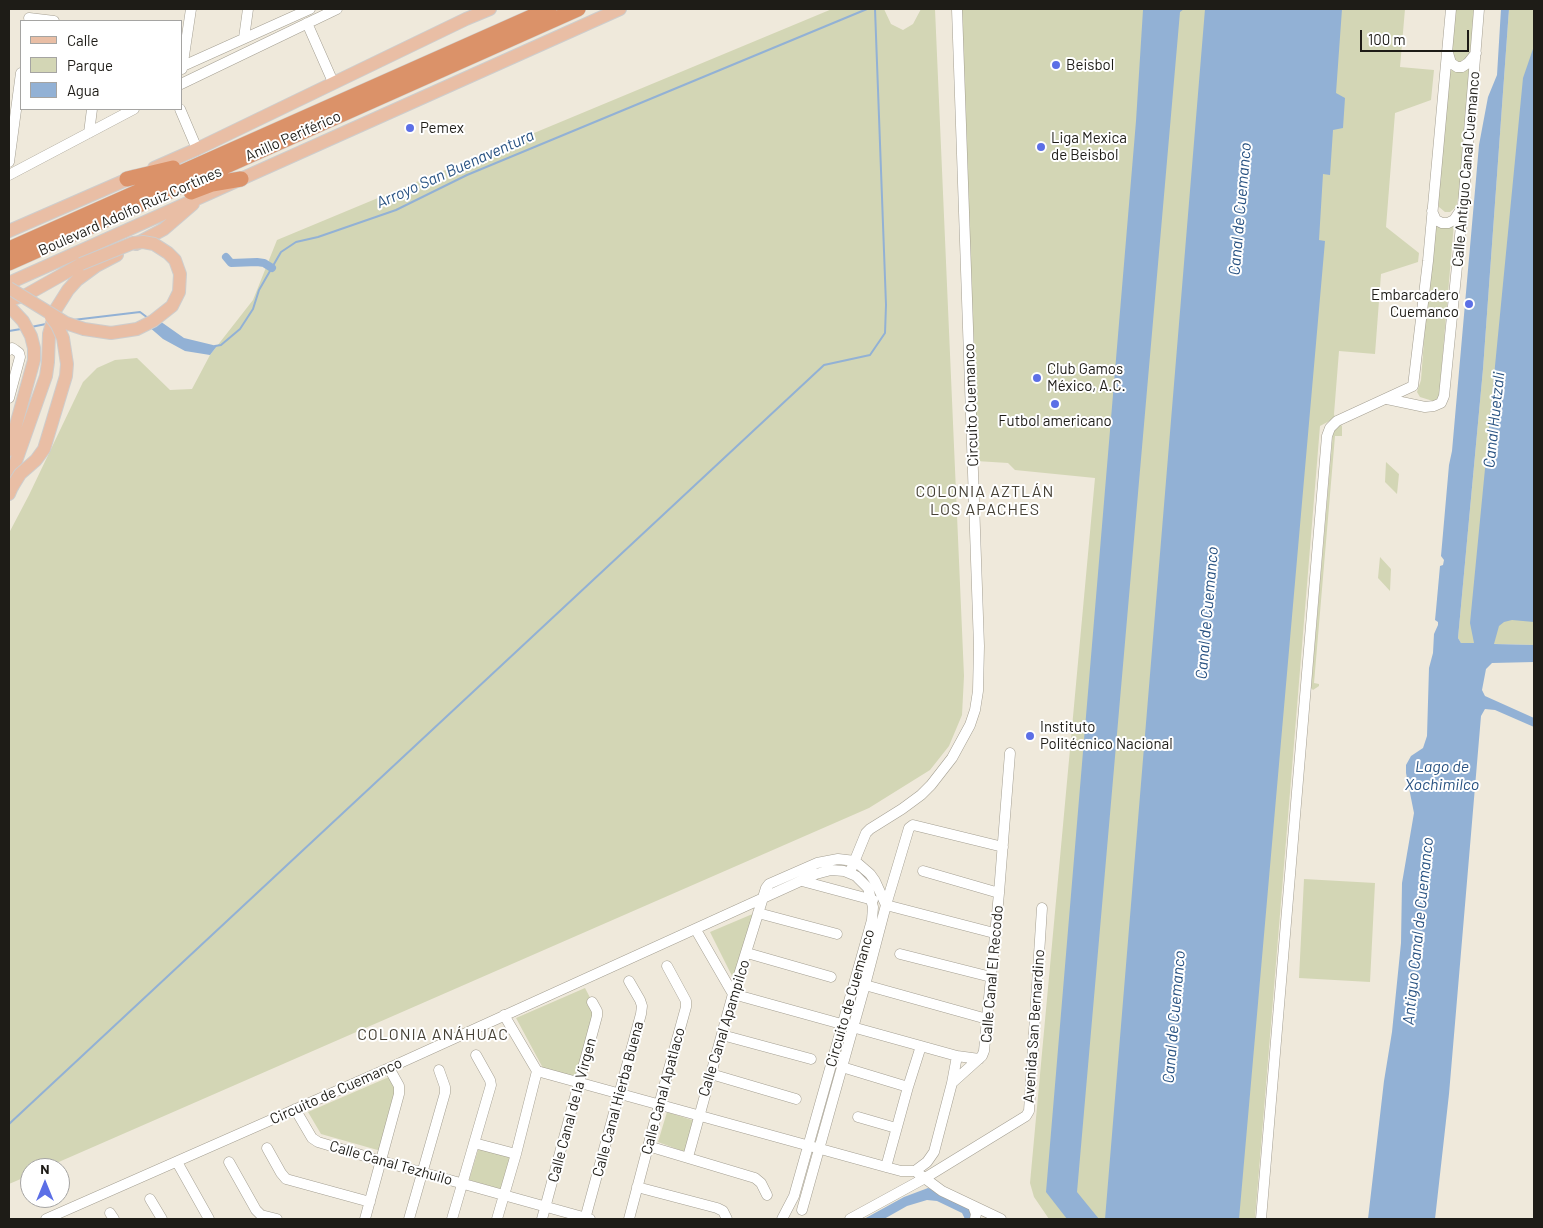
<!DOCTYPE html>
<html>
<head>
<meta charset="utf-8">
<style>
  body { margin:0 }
  #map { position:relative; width:1543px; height:1228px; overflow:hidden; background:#efe9db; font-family:Barlow,sans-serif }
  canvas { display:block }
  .frame { position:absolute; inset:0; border:10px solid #1e1c17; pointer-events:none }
  .legend { position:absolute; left:20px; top:20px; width:162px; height:90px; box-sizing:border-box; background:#fff; border:1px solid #a5a4a2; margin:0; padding:6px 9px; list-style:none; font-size:15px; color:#1e1c17 }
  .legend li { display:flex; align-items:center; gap:10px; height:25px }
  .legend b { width:25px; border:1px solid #a5a4a2 }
  .north { position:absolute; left:20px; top:1158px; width:50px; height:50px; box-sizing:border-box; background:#fff; border:1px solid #a5a4a2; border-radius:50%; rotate:0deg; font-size:14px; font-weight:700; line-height:20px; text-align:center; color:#1e1c17 }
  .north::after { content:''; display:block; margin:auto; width:18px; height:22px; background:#5c6fe6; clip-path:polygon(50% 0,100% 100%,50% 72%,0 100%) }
  .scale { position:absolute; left:1360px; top:30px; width:109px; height:22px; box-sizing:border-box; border:2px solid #1e1c17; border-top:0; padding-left:6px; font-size:15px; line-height:18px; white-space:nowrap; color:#1e1c17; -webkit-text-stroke:4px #fff; paint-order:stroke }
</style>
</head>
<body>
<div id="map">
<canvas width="1543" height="1228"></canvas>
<div class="frame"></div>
<ul class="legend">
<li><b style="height:6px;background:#e9bea5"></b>Calle</li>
<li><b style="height:14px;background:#d3d6b5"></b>Parque</li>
<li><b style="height:14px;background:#92b1d5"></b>Agua</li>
</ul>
<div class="north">N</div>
<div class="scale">100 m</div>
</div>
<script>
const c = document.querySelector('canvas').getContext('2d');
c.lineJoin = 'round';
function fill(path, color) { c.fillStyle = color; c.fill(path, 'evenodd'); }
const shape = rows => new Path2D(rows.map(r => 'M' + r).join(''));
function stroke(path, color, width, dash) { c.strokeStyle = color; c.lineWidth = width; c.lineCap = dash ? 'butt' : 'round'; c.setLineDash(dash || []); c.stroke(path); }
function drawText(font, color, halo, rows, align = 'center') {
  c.font = font + ' Barlow,sans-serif'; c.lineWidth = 4; c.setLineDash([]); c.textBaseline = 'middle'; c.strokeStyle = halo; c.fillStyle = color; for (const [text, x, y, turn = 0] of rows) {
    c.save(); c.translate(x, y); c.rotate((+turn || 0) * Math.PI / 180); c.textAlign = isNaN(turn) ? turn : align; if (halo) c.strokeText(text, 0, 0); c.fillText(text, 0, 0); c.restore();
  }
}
const green = shape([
  [832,9,884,9,891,24,903,30,913,24,921,9,935,9,964,676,962,715,949,746,930,770,869,808,45,1168,30,1168,30,1175,9,1184,9,533,29,495,83,382,97,368,115,360,137,358,170,390,192,389,210,355,253,300,277,240],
  [959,9,1405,9,1400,67,1434,70,1431,100,1395,113,1386,227,1419,253,1418,262,1381,274,1375,354,1339,351,1334,414,1335,418,1320,426,1255,1219,1049,1219,1034,1197,1030,1183,1095,478,1015,470,1008,463,976,461],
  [1455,9,1474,9,1470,57,1459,64,1451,54],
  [1509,9,1534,9,1534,645,1461,643,1458,638,1483,369],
  [1449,64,1471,64,1460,191,1456,207,1450,212,1445,212,1439,207,1438,200],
  [1433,220,1454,223,1439,398,1436,402,1420,397,1417,392,1421,380],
  [1341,425,1342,426,1342,436,1335,436,1314,683,1319,684,1319,686,1313,690,1311,688,1333,432,1336,427],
  [1386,462,1399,474,1397,494,1385,482],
  [1380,557,1391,569,1390,591,1378,578],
  [1304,879,1375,883,1370,982,1299,978],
  [762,910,739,990,710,932],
  [585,988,598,1013,578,1080,544,1070,516,1018],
  [389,1077,397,1092,381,1151,321,1134,308,1112],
  [667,1112,695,1121,685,1152,658,1142],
  [479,1147,517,1157,507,1191,469,1180]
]);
const water = shape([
  [1145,9,1184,9,1180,12,1077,1192,1099,1219,1067,1219,1046,1192,1136,121,1143,10],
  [1205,9,1342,9,1336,93,1345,98,1343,128,1333,130,1330,175,1323,174,1319,240,1325,241,1239,1219,1105,1219],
  [1501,9,1509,9,1483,369,1458,638,1461,643,1474,643,1470,623,1523,78,1534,46,1534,622,1512,620,1504,622,1499,626,1494,644,1534,645,1534,662,1492,663,1486,669,1482,690,1485,696,1534,718,1534,727,1495,710,1485,709,1481,716,1449,1094,1435,1219,1368,1219,1384,1081,1392,1032,1401,943,1402,883,1414,813,1406,773,1406,765,1411,756,1423,748,1427,736,1429,668,1433,653,1434,634,1438,625,1438,622,1435,620,1436,610,1440,566,1443,565,1444,560,1441,556,1449,465,1452,451,1479,145,1488,97,1497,75],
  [157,319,184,338,217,346,210,355,185,351,163,339,148,326],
  [928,1188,934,1190,969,1207,972,1219,965,1219,962,1213,937,1201,927,1200,907,1206,884,1219,864,1219,904,1197]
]);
const stream = shape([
  [73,320,140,312,148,318],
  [31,327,46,324],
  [9,331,21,329],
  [215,346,221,345,240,329,253,309,259,290,281,252,296,242,318,237,396,210,467,175,867,9],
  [9,1124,824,365,870,355,885,333,886,305,875,9]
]);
const canal = shape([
  [226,257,231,263,257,262,264,263,272,268]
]);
const minor = shape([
  [29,18,54,21],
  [307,23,333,82],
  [244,38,248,9],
  [1448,53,1451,63,1457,67,1462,67,1468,63,1476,53],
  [183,66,310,9],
  [182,69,191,9],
  [181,84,337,9],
  [180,109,197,149],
  [89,133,92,109],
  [9,162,21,73],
  [9,175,134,109],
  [1432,211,1436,220,1442,223,1448,223,1454,220,1462,208],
  [9,350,12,348,15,350,19,353,20,357,9,398],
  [1387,399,1425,407,1434,406,1441,403,1444,396,1463,206,1479,9],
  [923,871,999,893],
  [850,872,866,833,870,829,902,809,921,795,931,785,952,758,970,725,975,710,978,691,979,646,957,9],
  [802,881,873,900],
  [758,913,837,934],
  [696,930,733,994,957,1056,979,1059],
  [994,933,886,905,909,828,913,825,1003,847],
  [747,953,831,977],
  [900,954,991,977],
  [865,985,987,1019],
  [722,1035,811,1059],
  [842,1067,908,1087],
  [537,1071,886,1167,901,1171,915,1171,942,1191,1001,1219],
  [711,1074,796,1099],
  [952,1083,957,1056],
  [295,1109,312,1138,318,1142,381,1161,590,1219],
  [858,1117,896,1128],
  [474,1143,516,1154],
  [648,1146,755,1178,761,1183,767,1195],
  [267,1148,281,1173,286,1179,370,1202],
  [688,1157,733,994,766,888,769,884,817,863,838,859,855,861,870,874,875,881,886,905,865,985,802,1210],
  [177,1162,209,1219],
  [229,1162,256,1210,261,1215,277,1219],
  [886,1167,908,1087,921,1046],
  [915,1171,927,1162,934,1152,952,1083,982,1056,984,1051,999,893,1010,753],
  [637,1187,717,1208,723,1211,727,1219],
  [150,1199,162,1219],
  [973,1206,976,1214,975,1219],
  [110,1213,114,1219],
  [46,1219,389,1068,816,874,831,870,844,871,856,876,868,888,873,907,872,920,794,1196,782,1219],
  [365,1219,399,1094,399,1086,389,1068],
  [409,1219,445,1093,445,1087,439,1070],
  [452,1219,491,1085,490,1080,476,1055],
  [497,1219,516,1154,537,1071,504,1015],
  [542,1219,597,1016,597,1011,592,1002],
  [585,1219,641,1014,642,1006,640,1000,629,981],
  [629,1219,659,1105,686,1007,686,1001,667,966],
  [850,1219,925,1178,1026,1116,1029,1111,1042,908],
  [1261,1219,1327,436,1330,428,1337,421,1413,386,1428,261,1451,9]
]);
const major = shape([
  [154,168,197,149,466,19,490,9],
  [9,231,135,176],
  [136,244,164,229,193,204],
  [9,283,620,9],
  [9,300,26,295,81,264],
  [9,306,23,321,31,336,34,348,34,360,9,450],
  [9,494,12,487,15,464,46,376,48,362,49,334,56,309,68,290,77,280,96,266,117,255]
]);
const highway = shape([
  [127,179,173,168],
  [191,192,212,184,241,179],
  [9,249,549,9],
  [9,263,578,9]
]);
const majorBridge = shape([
  [9,288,66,323,84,329,111,333,137,329,153,321,172,306,179,292,180,274,175,260,168,253,154,244,143,242,133,243,81,264],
  [12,487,20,474,36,460,44,449,66,376,67,364,63,338,57,325,51,317]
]);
const markers = [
  [1056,65,5,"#5c6fe6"],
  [410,128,5,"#5c6fe6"],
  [1041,147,5,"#5c6fe6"],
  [1469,304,5,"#5c6fe6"],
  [1037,378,5,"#5c6fe6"],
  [1055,404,5,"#5c6fe6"],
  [1030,736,5,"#5c6fe6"]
];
const poiNames = [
  ["Beisbol",1066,65],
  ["Pemex",420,128],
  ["Liga Mexica",1051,138],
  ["de Beisbol",1051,155],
  ["Embarcadero",1459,295,"right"],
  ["Cuemanco",1459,312,"right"],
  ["Club Gamos",1047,369],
  ["México, A.C.",1047,386],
  ["Futbol americano",1055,421,"center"],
  ["Instituto",1040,727],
  ["Politécnico Nacional",1040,744]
];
const streetNames = [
  ["Anillo Periférico",293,136,-24],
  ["Calle Antiguo Canal Cuemanco",1466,169,-85],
  ["Boulevard Adolfo Ruiz Cortines",130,211,-24],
  ["Circuito Cuemanco",971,405,-92],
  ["Calle Canal El Recodo",992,974,-85],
  ["Circuito de Cuemanco",850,998,-74],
  ["Avenida San Bernardino",1034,1026,-86],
  ["Calle Canal Apampilco",724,1028,-73],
  ["Circuito de Cuemanco",336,1091,-24],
  ["Calle Canal Apatlaco",663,1091,-75],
  ["Calle Canal Hierba Buena",618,1099,-75],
  ["Calle Canal de la Virgen",572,1110,-75],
  ["Calle Canal Tezhuilo",391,1163,16]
];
const waterNames = [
  ["Arroyo San Buenaventura",455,169,-24],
  ["Canal de Cuemanco",1240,209,-85],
  ["Canal Huetzali",1494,420,-84],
  ["Canal de Cuemanco",1207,613,-85],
  ["Lago de",1442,767],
  ["Xochimilco",1442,785],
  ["Antiguo Canal de Cuemanco",1418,931,-84],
  ["Canal de Cuemanco",1174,1017,-85]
];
const neighbourhoodNames = [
  ["COLONIA AZTLÁN",985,492],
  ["LOS APACHES",985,510],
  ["COLONIA ANÁHUAC",433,1035]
];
fill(green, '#d3d6b5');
fill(water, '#92b1d5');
stroke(stream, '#92b1d5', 2);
stroke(canal, '#92b1d5', 8);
stroke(minor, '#a49f92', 11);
stroke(major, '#cecdcc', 14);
stroke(highway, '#cecdcc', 16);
stroke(minor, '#fff', 10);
stroke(major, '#e9bea5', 12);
stroke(highway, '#db9269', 15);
stroke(majorBridge, '#cecdcc', 14, []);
stroke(majorBridge, '#e9bea5', 12);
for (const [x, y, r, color] of markers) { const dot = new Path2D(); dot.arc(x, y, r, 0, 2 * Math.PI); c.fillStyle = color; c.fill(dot); stroke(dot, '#fff', 2); }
drawText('15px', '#1e1c17', '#fff', poiNames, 'left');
drawText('15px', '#1e1c17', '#fff', streetNames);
drawText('italic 16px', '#285282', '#fff', waterNames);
c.letterSpacing = '1px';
drawText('16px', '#464136', '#fff', neighbourhoodNames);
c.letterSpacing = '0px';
</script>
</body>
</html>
